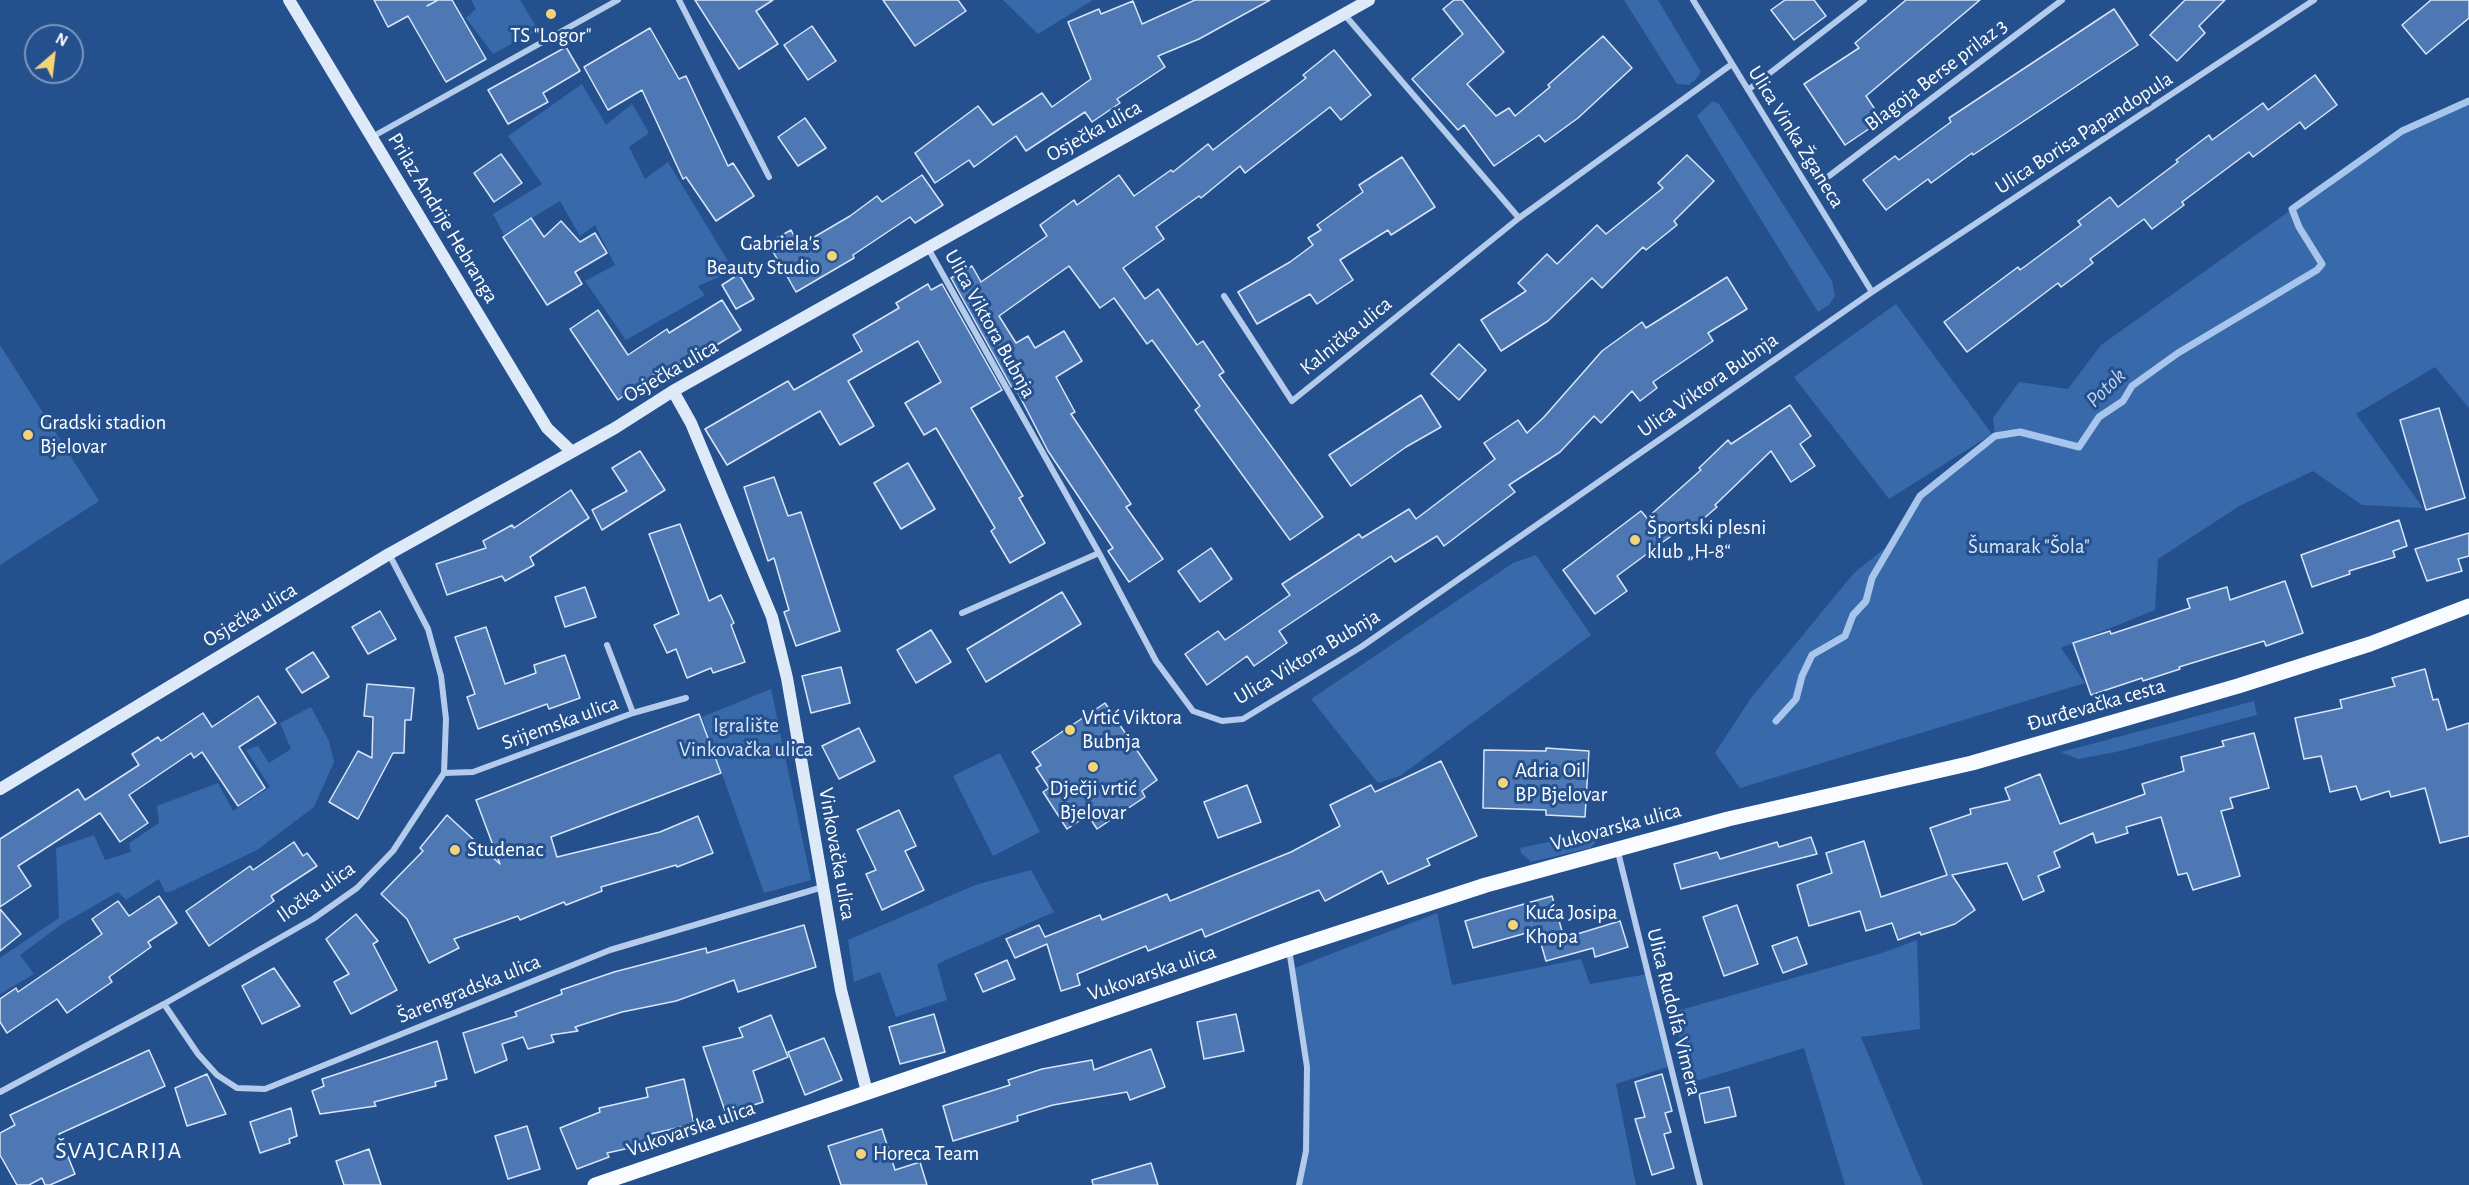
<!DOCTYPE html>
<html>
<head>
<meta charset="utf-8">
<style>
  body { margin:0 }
  #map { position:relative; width:2469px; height:1185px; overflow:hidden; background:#24508e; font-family:"Alegreya Sans",sans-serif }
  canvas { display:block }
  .north { position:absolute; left:24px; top:24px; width:60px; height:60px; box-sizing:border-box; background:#24508e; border:2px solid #7c96bb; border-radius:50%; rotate:28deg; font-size:16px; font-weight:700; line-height:24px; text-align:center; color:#fff }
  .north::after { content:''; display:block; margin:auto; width:21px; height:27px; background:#f5d478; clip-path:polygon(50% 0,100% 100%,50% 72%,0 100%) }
</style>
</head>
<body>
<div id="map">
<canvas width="2469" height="1185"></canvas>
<div class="north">N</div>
</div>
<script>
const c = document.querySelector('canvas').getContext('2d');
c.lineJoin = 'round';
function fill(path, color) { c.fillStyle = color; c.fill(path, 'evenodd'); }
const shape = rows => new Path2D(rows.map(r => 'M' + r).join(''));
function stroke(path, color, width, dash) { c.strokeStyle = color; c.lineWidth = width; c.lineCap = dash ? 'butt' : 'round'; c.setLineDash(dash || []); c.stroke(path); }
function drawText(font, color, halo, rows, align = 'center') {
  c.font = font + ' "Alegreya Sans",sans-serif'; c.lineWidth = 6; c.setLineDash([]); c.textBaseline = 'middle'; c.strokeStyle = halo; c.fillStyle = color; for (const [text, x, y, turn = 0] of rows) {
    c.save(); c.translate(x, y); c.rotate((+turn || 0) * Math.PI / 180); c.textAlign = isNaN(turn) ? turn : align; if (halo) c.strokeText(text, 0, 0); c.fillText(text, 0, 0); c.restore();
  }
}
const green = shape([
  [471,0,520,0,538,30,493,54,466,18,476,9],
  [1003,0,1093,0,1038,34],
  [1624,0,1658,0,1701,72,1695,80,1689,85,1677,84],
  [582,84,606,125,632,104,649,133,629,147,645,179,668,162,728,261,716,268,719,277,698,286,705,295,626,340,585,281,615,265,595,225,580,236,560,201,504,235,493,214,542,184,508,136],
  [1713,101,1719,104,1832,281,1835,296,1829,305,1818,312,1697,116],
  [2469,101,2469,408,2435,367,2356,414,2423,508,2362,505,2313,471,2241,505,2158,559,2155,610,2061,648,2085,683,1740,788,1715,753,1751,698,1854,573,1894,541,1920,496,1995,436,1993,418,2019,382,2068,389,2101,345,2402,131],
  [1896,304,1992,434,1889,499,1794,377],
  [0,345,99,501,0,565],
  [1536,555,1591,635,1400,776,1378,783,1311,699,1513,563],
  [771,689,811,880,764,893,702,717],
  [2254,701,2257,715,2116,752,2078,759,2061,752],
  [311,707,329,741,334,762,314,807,257,850,170,892,165,892,159,879,126,900,118,892,62,924,20,955,34,974,0,994,0,958,59,918,56,848,94,835,105,860,131,852,129,843,159,823,157,806,218,783,233,811,270,787,246,750,258,746,269,763,291,749,280,723],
  [1000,753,1040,832,993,856,953,776],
  [1599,831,1599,839,1590,848,1531,862,1521,853,1520,848],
  [1031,870,1054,912,937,964,947,1000,896,1017,880,972,854,982,848,940,975,885],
  [1437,913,1452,985,1581,959,1590,984,1648,974,1670,1066,1616,1084,1636,1185,1299,1185,1306,1151,1307,1067,1292,969],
  [1917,940,1920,1029,1861,1037,1923,1185,1845,1185,1804,1048,1690,1083,1673,1012,1882,953]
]);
const stream = shape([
  [1776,721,1796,699,1802,676,1812,655,1845,636,1853,615,1866,601,1872,578,1920,496,1995,436,2020,432,2079,447,2099,417,2123,401,2132,386,2178,353,2317,270,2322,264,2299,227,2292,209,2402,131,2469,101]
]);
const building = shape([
  [374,0,438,0,427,6,438,0,452,0,486,59,446,82,408,16,388,27,374,0],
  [695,0,773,0,756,11,778,44,739,69,695,0],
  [883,0,958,0,966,11,915,46,883,0],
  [1195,0,1270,0,1199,39,1158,56,1165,67,1117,99,1120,103,1092,122,1085,112,1026,151,1016,136,974,167,969,160,935,183,915,153,978,106,993,125,1042,93,1052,107,1091,79,1068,22,1099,9,1101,14,1133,1,1142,24,1195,0],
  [1454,0,1462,0,1504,52,1467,84,1496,116,1509,108,1515,116,1550,87,1548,85,1603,36,1632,68,1578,118,1545,142,1539,135,1494,166,1464,125,1458,130,1412,79,1463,34,1443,9,1454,0],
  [1785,0,1814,0,1826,16,1794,40,1771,10,1785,0],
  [1906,0,1980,0,1866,96,1882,120,1845,145,1804,84,1859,48,1855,43,1906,0],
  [2185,0,2225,0,2199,26,2205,33,2177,61,2150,35,2185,0],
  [2431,0,2469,0,2469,18,2426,54,2402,25,2431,0],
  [2114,9,2138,45,1973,155,1972,153,1931,183,1928,179,1886,210,1863,180,1895,156,1899,160,1951,122,1949,118,2114,9],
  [812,26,836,61,808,80,784,45,812,26],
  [650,28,679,79,686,76,728,166,733,163,754,196,716,221,686,177,683,179,642,90,608,110,584,67,650,28],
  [566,47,580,71,543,93,548,102,508,124,488,90,566,47],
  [1334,50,1371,95,1341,120,1330,107,1245,173,1240,166,1201,198,1199,196,1156,227,1164,239,1123,268,1145,299,1158,289,1197,345,1203,341,1224,372,1219,375,1323,517,1290,540,1195,410,1200,406,1152,340,1147,344,1114,298,1100,308,1069,266,999,316,1016,343,1028,336,1035,348,1064,331,1082,361,1056,377,1075,412,1071,414,1131,504,1126,507,1163,559,1129,582,1108,551,1113,548,1048,451,1015,387,1012,388,951,278,972,266,981,282,1047,236,1040,225,1074,200,1077,205,1119,175,1134,196,1171,170,1173,172,1208,144,1213,150,1306,78,1303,75,1334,50],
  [2315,75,2337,105,2305,129,2300,122,2253,157,2249,152,2182,202,2184,205,2152,229,2144,219,2090,259,2093,263,2061,287,2058,283,1967,352,1944,322,2018,267,2020,270,2081,225,2078,221,2110,197,2118,207,2178,162,2176,160,2209,135,2212,140,2263,103,2268,110,2315,75],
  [805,118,826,148,798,166,778,137,805,118],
  [501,154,522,183,494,202,474,173,501,154],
  [1687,155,1714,181,1674,221,1677,225,1646,250,1643,247,1602,288,1592,278,1548,321,1501,351,1481,320,1526,291,1518,283,1547,254,1557,264,1597,225,1606,234,1663,188,1658,183,1687,155],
  [1402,157,1435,207,1391,235,1388,230,1340,260,1353,280,1317,304,1310,294,1257,324,1238,292,1290,262,1313,245,1308,238,1321,230,1317,225,1363,192,1359,185,1402,157],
  [922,175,943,205,915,223,910,217,853,255,854,258,796,292,768,243,791,230,799,246,850,216,877,196,882,202,922,175],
  [531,218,544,237,561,221,580,242,595,233,607,253,575,272,582,284,547,305,503,237,531,218],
  [739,274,754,299,736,309,722,285,739,274],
  [1727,277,1747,309,1708,333,1713,341,1653,382,1657,388,1640,401,1632,391,1601,423,1594,416,1560,452,1509,485,1515,492,1444,546,1437,536,1395,562,1391,556,1279,631,1287,643,1254,666,1247,656,1207,685,1185,654,1218,631,1225,640,1290,595,1282,584,1359,534,1362,538,1409,509,1416,519,1495,459,1484,443,1518,420,1527,433,1544,417,1602,351,1642,322,1646,328,1727,277],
  [928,284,931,290,942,284,1002,390,971,408,1023,496,1019,498,1045,543,1010,563,991,531,995,528,936,428,924,435,905,403,941,382,918,341,848,381,874,426,840,445,820,411,727,465,705,429,788,381,794,390,862,351,853,335,899,308,896,303,928,284],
  [722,300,741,330,715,346,712,342,659,378,656,373,618,400,570,329,598,310,628,355,667,329,669,333,722,300],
  [1459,344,1486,370,1459,400,1431,374,1459,344],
  [1421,395,1441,427,1406,447,1351,486,1329,455,1421,395],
  [1790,405,1811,436,1800,444,1815,466,1791,482,1771,451,1715,505,1717,507,1687,533,1682,528,1617,576,1627,591,1595,614,1563,570,1641,511,1647,518,1701,470,1699,468,1728,440,1731,444,1790,405],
  [2439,408,2465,498,2426,510,2400,420,2439,408],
  [640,451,665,490,602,530,592,510,627,491,612,468,640,451],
  [908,463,935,509,901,529,874,483,908,463],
  [774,477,788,516,801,512,840,631,796,646,784,612,789,610,774,558,768,561,744,487,774,477],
  [571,490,589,518,530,557,534,565,505,581,502,576,447,595,436,564,486,548,483,541,512,525,514,528,571,490],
  [2399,520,2407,546,2393,551,2395,557,2349,571,2350,574,2312,587,2301,555,2399,520],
  [680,524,709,601,721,595,734,623,731,625,745,662,713,673,711,668,687,678,676,649,667,653,654,625,679,614,649,534,680,524],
  [2469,533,2469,556,2458,559,2462,571,2427,581,2415,549,2469,533],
  [1211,548,1232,579,1200,602,1178,571,1211,548],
  [2285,581,2303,633,2266,646,2264,641,2179,667,2180,669,2143,681,2142,678,2091,695,2073,643,2110,631,2111,634,2190,608,2187,599,2227,587,2230,600,2285,581],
  [585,587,596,617,565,627,555,597,585,587],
  [1062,592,1081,624,986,682,967,649,1062,592],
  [380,611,396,639,368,654,352,627,380,611],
  [486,627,505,684,536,673,534,665,565,655,580,698,549,709,547,704,478,729,467,697,475,694,455,637,486,627],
  [931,630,951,662,916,683,897,650,931,630],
  [313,652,329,677,302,693,286,669,313,652],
  [841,667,850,703,811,713,802,676,841,667],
  [2425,669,2433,700,2438,699,2447,730,2469,723,2469,836,2440,843,2425,788,2391,797,2389,791,2361,800,2356,786,2330,792,2321,756,2304,759,2295,718,2342,708,2340,700,2395,686,2392,678,2425,669],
  [367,684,414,688,411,720,405,720,404,753,393,753,358,819,329,802,358,751,372,758,373,717,364,716,367,684],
  [258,696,276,723,239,747,265,788,238,806,202,752,194,758,191,753,129,795,148,823,120,842,100,813,18,866,31,886,0,907,0,839,78,789,85,800,139,765,132,754,158,737,161,741,203,713,212,727,258,696],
  [1105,703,1157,780,1142,791,1145,797,1097,829,1088,815,1067,829,1043,792,1049,788,1036,768,1041,765,1032,752,1105,703],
  [699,714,721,773,551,837,557,857,660,832,698,816,713,853,677,867,676,865,601,887,602,891,566,905,564,902,520,920,518,916,454,939,459,948,429,963,407,919,381,894,423,851,420,848,447,815,500,864,476,800,699,714],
  [859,728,875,761,839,779,822,746,859,728],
  [2254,733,2269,788,2230,798,2233,808,2221,811,2240,876,2193,890,2187,873,2178,875,2161,817,2126,827,2128,833,2096,843,2093,833,2054,852,2060,867,2038,876,2044,891,2023,900,2007,863,1952,875,1975,910,1955,924,1921,935,1920,932,1898,940,1892,923,1866,931,1860,911,1809,926,1797,885,1832,873,1826,853,1864,841,1881,897,1947,875,1930,828,1971,814,1970,809,2010,800,2005,788,2040,774,2060,824,2145,794,2142,784,2184,771,2181,757,2224,746,2222,741,2254,733],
  [1546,748,1589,751,1585,817,1546,815,1546,810,1483,808,1484,750,1546,751,1546,748],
  [1441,761,1477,836,1427,859,1430,865,1388,884,1382,871,1325,901,1319,890,1205,937,1202,929,1148,951,1146,946,1077,974,1080,985,1061,991,1047,944,1015,958,1006,939,1039,925,1045,937,1100,915,1102,920,1167,894,1170,901,1239,873,1291,852,1340,826,1330,805,1371,785,1375,792,1441,761],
  [1247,785,1261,822,1218,838,1204,802,1247,785],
  [899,810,916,846,905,851,924,890,882,910,866,874,876,870,857,830,899,810],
  [1811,837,1817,854,1681,889,1674,864,1717,852,1720,859,1777,842,1779,847,1811,837],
  [294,842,303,856,307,853,317,866,271,896,274,901,209,946,186,911,250,866,253,870,294,842],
  [159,896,177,923,148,942,151,947,109,977,112,982,67,1013,57,999,7,1033,0,1022,0,999,16,988,18,992,102,934,92,919,118,901,129,916,159,896],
  [1552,896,1564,938,1620,921,1628,947,1595,957,1593,948,1546,961,1537,930,1473,948,1465,921,1552,896],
  [1737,905,1758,964,1724,976,1703,917,1737,905],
  [0,909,21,934,0,951,0,909],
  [356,914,378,941,373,944,397,990,351,1014,334,982,349,974,326,939,356,914],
  [804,925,816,967,738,992,734,980,676,1001,622,1012,575,1027,578,1031,551,1035,554,1042,528,1049,523,1037,502,1044,507,1060,475,1073,463,1033,517,1016,515,1012,562,994,561,990,614,972,706,948,707,953,804,925],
  [1797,937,1807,964,1783,973,1772,946,1797,937],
  [1007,960,1015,979,983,992,975,974,1007,960],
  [274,968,300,1006,262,1024,242,986,274,968],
  [934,1014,945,1052,900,1064,889,1027,934,1014],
  [1236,1014,1244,1051,1204,1059,1197,1022,1236,1014],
  [771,1015,788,1057,753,1071,763,1102,726,1114,703,1047,743,1037,739,1028,771,1015],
  [824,1038,842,1080,805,1095,788,1052,824,1038],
  [437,1041,447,1079,435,1082,436,1086,374,1102,376,1106,320,1114,312,1091,324,1086,322,1079,437,1041],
  [1151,1049,1165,1087,1130,1100,1127,1092,1053,1105,1017,1116,1018,1121,953,1141,943,1106,1010,1085,1008,1080,1042,1069,1092,1060,1094,1070,1151,1049],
  [149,1050,165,1086,59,1134,75,1174,50,1185,45,1185,42,1178,29,1185,17,1185,0,1155,0,1133,15,1125,10,1115,149,1050],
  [207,1074,226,1114,187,1126,175,1088,207,1074],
  [1662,1074,1672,1111,1665,1113,1671,1132,1664,1134,1674,1168,1652,1175,1635,1119,1645,1117,1635,1082,1662,1074],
  [684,1079,694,1124,646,1135,648,1144,607,1153,609,1157,577,1169,560,1128,600,1112,599,1108,648,1097,646,1088,684,1079],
  [1729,1087,1736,1116,1705,1123,1699,1094,1729,1087],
  [291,1108,297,1136,289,1139,290,1143,260,1153,250,1122,291,1108],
  [527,1126,540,1169,508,1179,495,1136,527,1126],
  [882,1129,895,1170,920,1162,927,1185,841,1185,828,1146,882,1129],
  [369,1149,381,1185,344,1185,336,1161,369,1149],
  [1151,1163,1158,1185,1093,1185,1092,1180,1151,1163]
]);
const street = shape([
  [679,0,769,177],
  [1693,0,1872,292],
  [1344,14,1519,218],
  [1748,90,1864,0],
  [372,137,618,0],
  [1829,176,2062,0],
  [928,248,1099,553,1156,661,1193,711,1222,721,1243,719,1361,647,1872,292,2314,0],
  [1224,296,1292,401,1519,218,1732,64],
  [962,613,1099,553],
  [607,645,633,713],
  [444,773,473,772,633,713,686,698],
  [1617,848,1700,1185],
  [1289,949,1307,1067,1306,1151,1299,1185],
  [164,1004,198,1054,217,1075,237,1088,265,1089,610,950,823,887],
  [0,1092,164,1004,313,919,357,888,393,851,444,773,446,719,441,676,428,629,389,554]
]);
const secondary = shape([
  [289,0,547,428,570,450],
  [673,391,691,423,772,617,787,678,841,990,867,1092],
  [0,789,389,554,615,428,673,391,1369,0]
]);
const primary = shape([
  [595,1185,1289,949,1486,885,1728,819,1972,763,2238,686,2370,644,2469,606]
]);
const markers = [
  [551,14,6,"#f5d478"],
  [832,256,6,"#f5d478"],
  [28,435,6,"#f5d478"],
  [1635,540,6,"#f5d478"],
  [1070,730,6,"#f5d478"],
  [1093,767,6,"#f5d478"],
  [1503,783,6,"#f5d478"],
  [455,850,6,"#f5d478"],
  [1513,925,6,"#f5d478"],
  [861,1154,6,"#f5d478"]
];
const poiNames = [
  ["TS \"Logor\"",551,36,"center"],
  ["Gabriela's",820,244,"right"],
  ["Beauty Studio",820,268,"right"],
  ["Gradski stadion",40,423],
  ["Bjelovar",40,447],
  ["Športski plesni",1647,528],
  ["klub „H-8“",1647,552],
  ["Vrtić Viktora",1082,718],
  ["Bubnja",1082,742],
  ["Adria Oil",1515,771],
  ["BP Bjelovar",1515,795],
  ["Dječji vrtić",1093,789,"center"],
  ["Bjelovar",1093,813,"center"],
  ["Studenac",467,850],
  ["Kuća Josipa",1525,913],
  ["Khopa",1525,937],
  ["Horeca Team",873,1154]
];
const streetNames = [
  ["Blagoja Berse prilaz 3",1936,75,-37],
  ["Osječka ulica",1094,131,-29],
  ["Ulica Borisa Papandopula",2084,133,-33],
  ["Ulica Vinka Žganeca",1796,137,58],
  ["Prilaz Andrije Hebranga",443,218,59],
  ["Ulica Viktora Bubnja",990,324,61],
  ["Kalnička ulica",1346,336,-39],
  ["Osječka ulica",671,371,-30],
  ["Ulica Viktora Bubnja",1708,385,-35],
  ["Osječka ulica",250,615,-31],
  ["Ulica Viktora Bubnja",1307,657,-31],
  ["Đurđevačka cesta",2096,705,-16],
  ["Srijemska ulica",560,723,-20],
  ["Vukovarska ulica",1616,827,-15],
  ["Vinkovačka ulica",837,854,80],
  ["Iločka ulica",316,892,-35],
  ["Vukovarska ulica",1152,973,-19],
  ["Šarengradska ulica",469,989,-22],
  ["Ulica Rudolfa Vimera",1674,1012,76],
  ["Vukovarska ulica",691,1129,-19]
];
const parkNames = [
  ["Šumarak \"Šola\"",2029,547],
  ["Igralište",746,726],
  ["Vinkovačka ulica",746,750]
];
const waterNames = [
  ["Potok",2106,388,-44]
];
const quarterNames = [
  ["ŠVAJCARIJA",119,1151]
];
fill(green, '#3869ab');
stroke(stream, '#a8c6ec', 7);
fill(building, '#4d78b4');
stroke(building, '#d9e6f8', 1.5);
stroke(street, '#b4cbeb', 6);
stroke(secondary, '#dfeaf9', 12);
stroke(primary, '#f8fbff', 15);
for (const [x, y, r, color] of markers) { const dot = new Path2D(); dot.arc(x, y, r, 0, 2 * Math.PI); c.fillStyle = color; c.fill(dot); stroke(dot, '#24508e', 2); }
drawText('21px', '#fff', '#24508e', poiNames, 'left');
drawText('21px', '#fff', '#24508e', streetNames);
drawText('21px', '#d9e6f8', '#24508e', parkNames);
drawText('italic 22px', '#c0d6f2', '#24508e', waterNames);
c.letterSpacing = '1.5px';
drawText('24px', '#fff', '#24508e', quarterNames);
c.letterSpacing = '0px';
</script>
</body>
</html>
